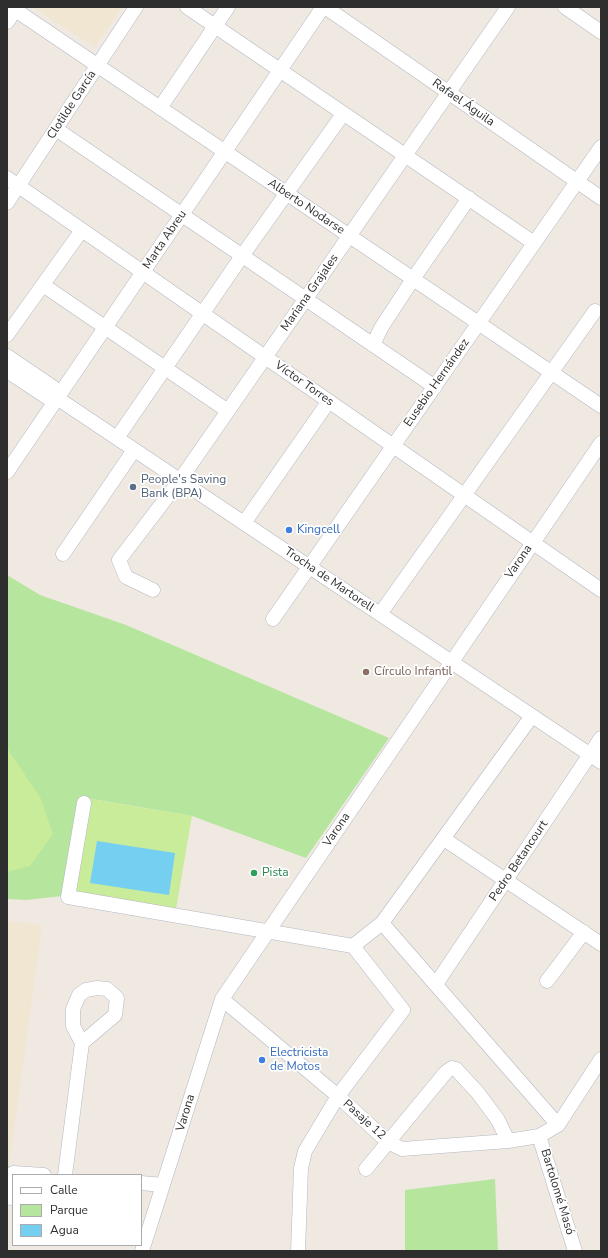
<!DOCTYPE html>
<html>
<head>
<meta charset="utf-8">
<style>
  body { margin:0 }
  #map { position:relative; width:608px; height:1258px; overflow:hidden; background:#efe9e1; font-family:"Nunito Sans",sans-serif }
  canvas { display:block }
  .frame { position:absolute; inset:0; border:8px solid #2e2e2e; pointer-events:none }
  .legend { position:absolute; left:12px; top:1174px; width:130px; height:72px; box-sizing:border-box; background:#fff; border:1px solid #ababab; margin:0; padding:5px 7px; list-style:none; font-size:12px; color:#2e2e2e }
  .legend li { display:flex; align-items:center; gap:8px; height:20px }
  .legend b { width:20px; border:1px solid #ababab }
</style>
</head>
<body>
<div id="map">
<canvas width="608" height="1258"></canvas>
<div class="frame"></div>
<ul class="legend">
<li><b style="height:5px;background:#fff"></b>Calle</li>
<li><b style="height:11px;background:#b6e59e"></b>Parque</li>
<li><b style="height:11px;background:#75cff0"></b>Agua</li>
</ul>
</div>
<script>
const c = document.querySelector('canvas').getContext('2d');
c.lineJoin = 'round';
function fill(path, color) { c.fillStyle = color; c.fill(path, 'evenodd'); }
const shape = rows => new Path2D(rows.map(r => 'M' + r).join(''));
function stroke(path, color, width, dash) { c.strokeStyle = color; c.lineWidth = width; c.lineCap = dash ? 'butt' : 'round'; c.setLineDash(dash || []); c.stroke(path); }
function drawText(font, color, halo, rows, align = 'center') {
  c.font = font + ' "Nunito Sans",sans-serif'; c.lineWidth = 3.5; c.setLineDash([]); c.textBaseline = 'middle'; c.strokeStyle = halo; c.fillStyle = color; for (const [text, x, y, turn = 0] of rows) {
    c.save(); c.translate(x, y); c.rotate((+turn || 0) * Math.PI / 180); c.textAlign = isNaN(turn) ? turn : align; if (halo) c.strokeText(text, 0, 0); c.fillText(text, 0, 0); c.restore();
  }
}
const education = shape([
  [32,7,122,7,95,47],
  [7,921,42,925,7,1180]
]);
const green = shape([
  [7,575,40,595,126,625,389,738,306,858,192,816,80,797,62,896,26,900,7,899],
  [495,1179,498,1251,405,1251,405,1190]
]);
const pitch = shape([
  [7,748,41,799,53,834,30,866,7,872],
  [91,799,192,816,176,909,75,892]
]);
const water = shape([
  [97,841,175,853,169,895,90,883]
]);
const minor = shape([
  [11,7,601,406],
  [187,7,534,243],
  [325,7,601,198],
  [565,7,601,32],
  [7,22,15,10],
  [160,108,228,7],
  [56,129,435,387],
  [7,178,601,590],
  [7,203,136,7],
  [43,285,228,411],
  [7,335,82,230],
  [373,345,381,328,413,279,469,198],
  [7,356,54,388,57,398],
  [7,371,48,398,57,398,601,762],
  [117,438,242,256,343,114],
  [7,472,323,7],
  [244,523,329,401],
  [63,554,134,450],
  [153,590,126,577,119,560,180,480,508,7],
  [380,614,595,311],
  [273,619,601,147],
  [84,803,68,897,353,946,382,923,532,716],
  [444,839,601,944],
  [382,923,558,1125],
  [547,981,584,932],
  [436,984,601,738],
  [222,999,338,1096,388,1142,402,1149,508,1141,539,1136,558,1125,601,1059],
  [539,1136,575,1251],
  [366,1169,446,1072,452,1068,456,1069,478,1093,498,1120,508,1141],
  [65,1175,82,1043,73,1026,73,1009,79,995,86,990,97,988,107,989,117,998,115,1015,82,1043],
  [141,1183,163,1185],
  [7,1197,11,1198,13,1173,44,1175],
  [142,1251,222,999,601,443],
  [298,1251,301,1168,305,1151,338,1096,403,1010,353,946]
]);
const markers = [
  [133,487,4,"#5c6f8a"],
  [289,530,4,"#3f7fe0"],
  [366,672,4,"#8d6e63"],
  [254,873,4,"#2e9e5b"],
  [262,1060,4,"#3f7fe0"]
];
const streetNames = [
  ["Rafael Águila",463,103,35],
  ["Clotilde García",72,105,-57],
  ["Alberto Nodarse",306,207,34],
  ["Marta Abreu",165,240,-56],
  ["Mariana Grajales",310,293,-55],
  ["Eusebio Hernández",437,383,-55],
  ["Víctor Torres",304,384,35],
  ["Varona",519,562,-56],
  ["Trocha de Martorell",329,580,34],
  ["Varona",337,830,-56],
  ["Pedro Betancourt",519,861,-56],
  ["Varona",186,1113,-73],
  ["Pasaje 12",364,1120,42],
  ["Bartolomé Masó",557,1192,73]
];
const serviceNames = [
  ["People's Saving",141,480],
  ["Bank (BPA)",141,494]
];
const shopNames = [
  ["Kingcell",297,530],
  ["Electricista",270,1053],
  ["de Motos",270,1067]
];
const educationNames = [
  ["Círculo Infantil",374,672]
];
const leisureNames = [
  ["Pista",262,873]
];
fill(education, '#f0e6d1');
fill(green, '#b6e59e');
fill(pitch, '#c9ec9a');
fill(water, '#75cff0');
stroke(minor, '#b4b7c1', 15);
stroke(minor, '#fff', 14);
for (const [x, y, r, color] of markers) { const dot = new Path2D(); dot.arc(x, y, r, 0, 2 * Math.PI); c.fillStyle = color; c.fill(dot); stroke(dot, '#fff', 1.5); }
drawText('12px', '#2e2e2e', '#fff', streetNames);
drawText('12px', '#4e5e75', '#fff', serviceNames, 'left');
drawText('12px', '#366cbe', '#fff', shopNames, 'left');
drawText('12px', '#785e54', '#fff', educationNames, 'left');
drawText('12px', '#27864d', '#fff', leisureNames, 'left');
</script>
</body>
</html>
